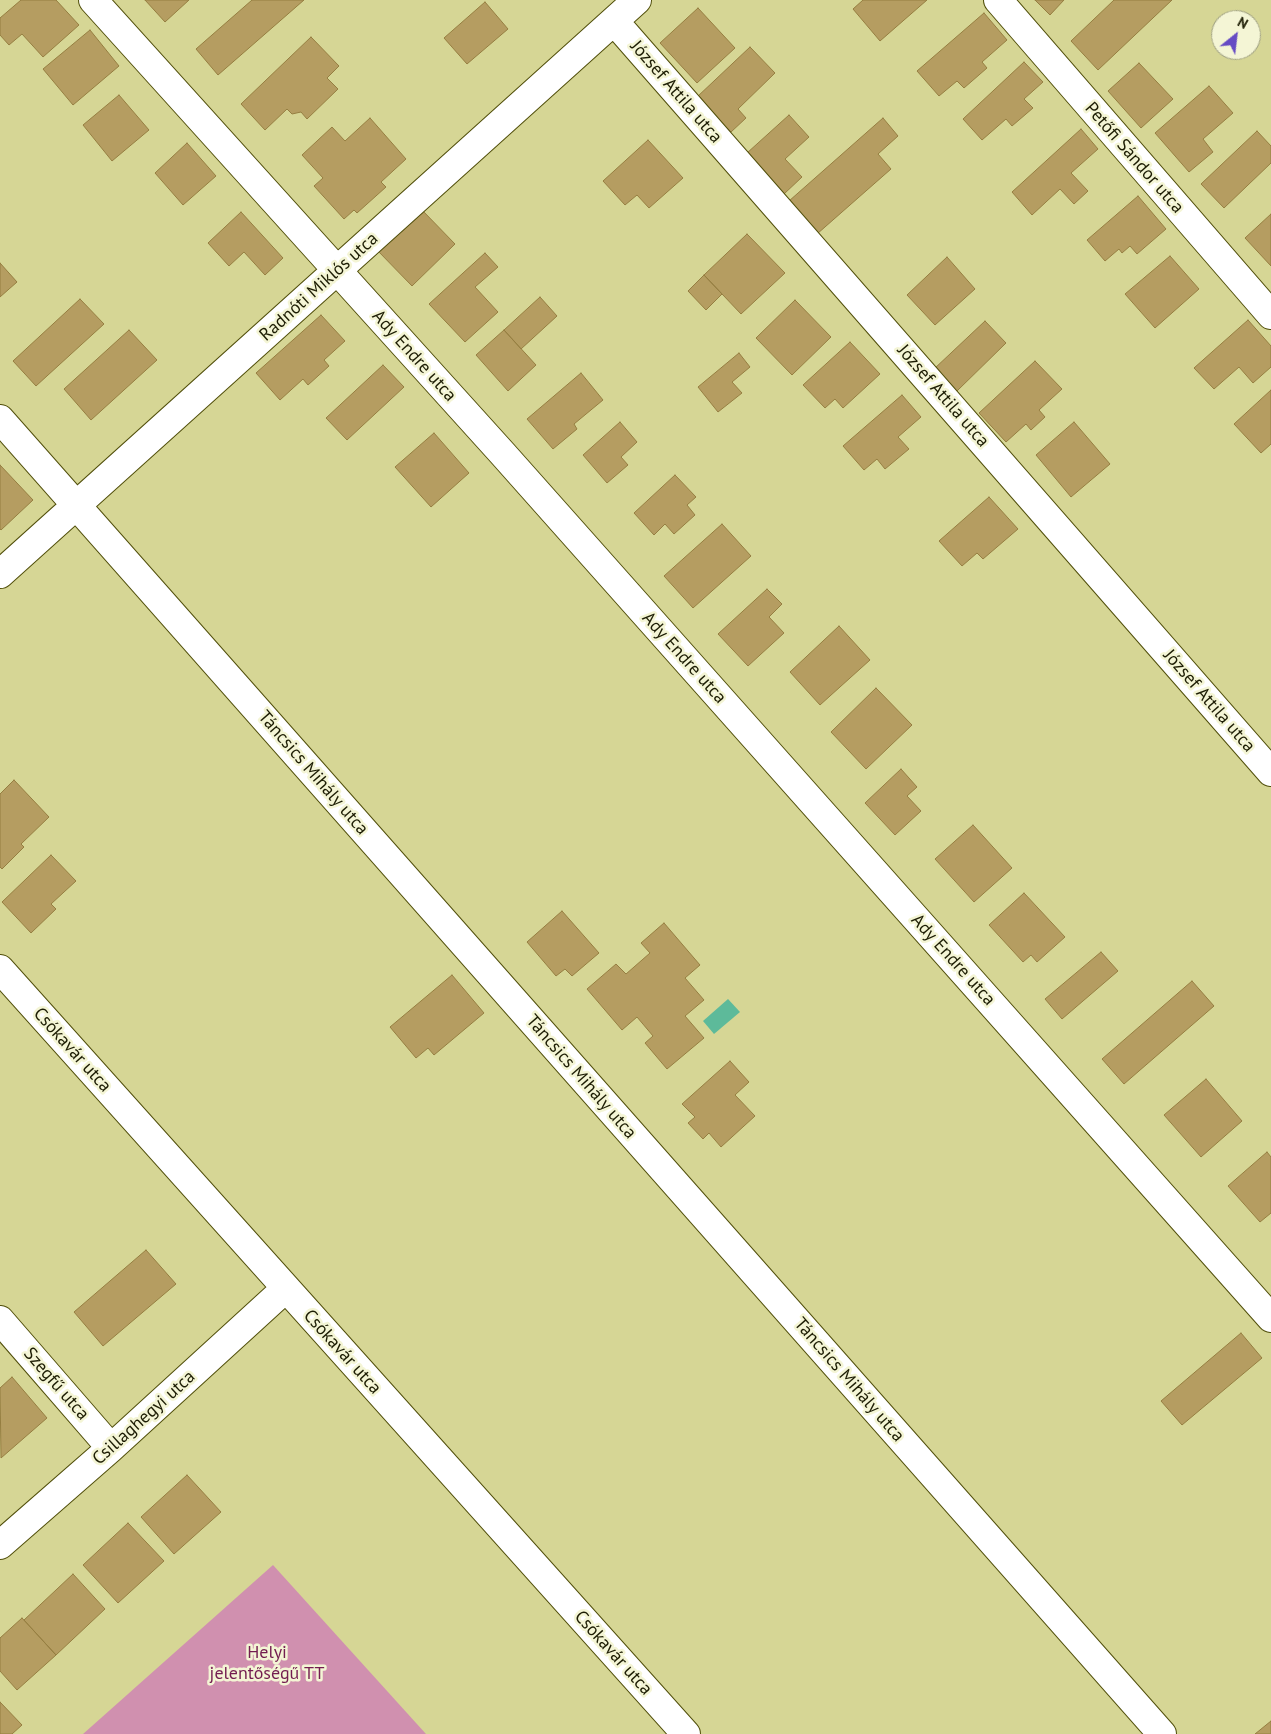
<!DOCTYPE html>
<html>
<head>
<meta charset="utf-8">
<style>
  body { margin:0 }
  #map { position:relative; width:1271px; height:1734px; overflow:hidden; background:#d6d695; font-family:"PT Sans",sans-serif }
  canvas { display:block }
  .north { position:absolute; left:1211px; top:10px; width:50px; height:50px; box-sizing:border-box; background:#f4f5d5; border:1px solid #9e9f81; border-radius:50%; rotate:29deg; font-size:14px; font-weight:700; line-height:20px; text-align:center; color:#1d1d04 }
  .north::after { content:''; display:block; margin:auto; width:18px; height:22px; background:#664bc4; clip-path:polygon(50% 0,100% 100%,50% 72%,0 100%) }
</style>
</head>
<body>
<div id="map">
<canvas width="1271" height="1734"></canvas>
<div class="north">N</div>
</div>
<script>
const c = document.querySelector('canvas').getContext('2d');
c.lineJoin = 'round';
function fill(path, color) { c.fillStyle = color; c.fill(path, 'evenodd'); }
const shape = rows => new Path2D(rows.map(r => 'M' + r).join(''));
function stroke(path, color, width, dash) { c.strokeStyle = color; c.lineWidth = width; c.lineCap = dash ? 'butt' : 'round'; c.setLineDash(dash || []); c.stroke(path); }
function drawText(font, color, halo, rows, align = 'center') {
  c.font = font + ' "PT Sans",sans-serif'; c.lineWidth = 5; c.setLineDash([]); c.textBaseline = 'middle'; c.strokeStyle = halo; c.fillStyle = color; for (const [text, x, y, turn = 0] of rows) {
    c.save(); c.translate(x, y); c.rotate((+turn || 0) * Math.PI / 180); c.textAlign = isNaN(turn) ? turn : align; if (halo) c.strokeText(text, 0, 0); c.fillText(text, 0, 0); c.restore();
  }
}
const green = shape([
  [273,1565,426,1734,83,1734]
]);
const water = shape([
  [728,999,740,1012,714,1034,703,1021]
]);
const building = shape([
  [21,0,56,0,79,25,43,57,22,34,9,45,0,35,0,18,21,0],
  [145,0,189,0,165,22,145,0],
  [252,0,304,0,218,75,196,49,252,0],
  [863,0,927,0,880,41,853,9,863,0],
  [1035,0,1064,0,1050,15,1035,0],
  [1114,0,1172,0,1098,70,1071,41,1114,0],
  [485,2,508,29,467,64,444,38,485,2],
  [698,8,735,48,697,83,660,43,698,8],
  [984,13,1007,40,982,62,987,68,964,88,957,81,939,96,917,71,984,13],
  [90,30,119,66,73,105,43,69,90,30],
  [311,37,339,66,327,78,338,89,307,119,301,112,292,114,287,109,265,130,241,104,311,37],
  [750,47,775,73,738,109,746,118,731,132,697,97,750,47],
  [1024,62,1043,82,1024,99,1033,108,1012,126,1006,119,982,140,963,119,1024,62],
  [1139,63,1173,99,1141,128,1108,91,1139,63],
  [1209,86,1233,113,1203,139,1213,152,1189,172,1155,133,1209,86],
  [119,95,149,130,112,161,83,125,119,95],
  [789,115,809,137,785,159,802,177,784,194,747,153,789,115],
  [370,118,406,159,381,182,386,187,357,213,354,210,344,219,314,186,323,178,302,155,332,127,345,141,370,118],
  [883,118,898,136,878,154,891,169,817,234,789,201,883,118],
  [1081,129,1098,149,1071,173,1088,191,1074,204,1060,189,1032,215,1012,192,1081,129],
  [1257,131,1271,146,1271,163,1224,208,1201,184,1257,131],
  [648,140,683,178,649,208,637,195,625,205,603,181,648,140],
  [187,143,216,176,183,205,155,173,187,143],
  [1138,196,1166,229,1137,254,1130,246,1122,253,1119,249,1105,261,1087,240,1138,196],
  [422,210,455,244,412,286,378,251,422,210],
  [241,212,283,258,265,275,244,252,229,266,208,243,241,212],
  [1271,214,1271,266,1245,238,1271,214],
  [747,234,785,273,741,314,704,275,747,234],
  [485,253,498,267,475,287,498,312,465,342,429,304,485,253],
  [1170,256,1199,289,1155,328,1125,294,1170,256],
  [947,257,975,289,935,325,907,295,947,257],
  [0,263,17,282,0,297,0,263],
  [704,275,722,294,706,310,688,291,704,275],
  [540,297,557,316,521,349,504,330,540,297],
  [80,299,104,324,36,386,13,361,80,299],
  [795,300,831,337,792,375,756,338,795,300],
  [321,315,345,341,324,360,329,366,308,385,303,379,280,400,256,373,321,315],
  [1248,320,1271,346,1271,367,1253,383,1239,367,1214,389,1194,368,1248,320],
  [985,321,1006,343,957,391,934,369,985,321],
  [129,330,157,360,91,420,64,389,129,330],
  [504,330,536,365,508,391,476,355,504,330],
  [850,342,880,374,843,408,835,399,825,408,803,385,850,342],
  [739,353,750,367,732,382,742,393,718,412,698,387,739,353],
  [1035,361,1062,389,1039,410,1045,417,1031,430,1026,424,1006,442,979,413,1035,361],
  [383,365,404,387,347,440,326,418,383,365],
  [581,373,603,400,574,424,577,429,553,449,527,419,581,373],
  [1271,390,1271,444,1261,453,1234,424,1271,390],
  [902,395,921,417,898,437,909,449,885,469,877,459,864,470,843,446,902,395],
  [620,422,637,442,621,457,628,465,607,483,583,455,620,422],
  [1074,422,1110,464,1071,497,1036,455,1074,422],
  [434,433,469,473,431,507,395,467,434,433],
  [0,465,33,500,1,530,0,529,0,465],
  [675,475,696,497,687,505,695,515,674,534,665,524,654,535,634,513,675,475],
  [989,497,1018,529,983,559,977,553,962,566,939,541,989,497],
  [722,524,751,556,693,608,664,576,722,524],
  [767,589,782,604,769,617,784,633,748,666,718,634,767,589],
  [839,626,870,660,820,705,790,672,839,626],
  [876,688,912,725,866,769,831,732,876,688],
  [901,769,917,787,907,796,921,811,895,835,865,803,901,769],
  [14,780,49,817,21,844,24,847,2,869,0,867,0,794,14,780],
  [973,825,1012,868,974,902,935,859,973,825],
  [51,855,76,881,51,904,56,909,31,933,2,902,51,855],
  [1024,893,1065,937,1037,962,1031,955,1023,962,989,925,1024,893],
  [562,911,599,953,572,976,565,969,556,976,527,942,562,911],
  [664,923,700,965,685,978,704,1000,685,1016,704,1038,667,1069,645,1043,653,1036,637,1017,622,1030,587,989,616,964,626,974,650,953,641,943,664,923],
  [1101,952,1118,971,1062,1019,1045,999,1101,952],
  [452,975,484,1013,434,1055,428,1048,416,1058,390,1027,452,975],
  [1192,981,1214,1006,1124,1084,1102,1059,1192,981],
  [730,1061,749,1082,735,1095,755,1116,721,1147,709,1133,703,1139,688,1123,695,1117,682,1104,730,1061],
  [1206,1079,1242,1121,1201,1157,1164,1115,1206,1079],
  [1267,1152,1271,1157,1271,1213,1260,1222,1228,1186,1267,1152],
  [146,1250,176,1284,103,1346,74,1312,146,1250],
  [1241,1333,1262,1358,1182,1425,1161,1401,1241,1333],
  [12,1377,47,1418,1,1458,0,1388,12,1377],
  [187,1475,221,1512,174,1554,141,1517,187,1475],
  [128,1523,164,1561,118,1603,83,1565,128,1523],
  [73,1574,105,1609,56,1655,24,1620,73,1574],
  [22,1618,56,1655,17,1690,0,1671,0,1638,22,1618],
  [0,1702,22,1725,12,1734,0,1734,0,1702],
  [1271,1721,1271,1734,1255,1734,1271,1721]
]);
const street = shape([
  [93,0,503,454,1271,1318],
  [998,0,1271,315],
  [614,21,1271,772],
  [0,419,1162,1734],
  [0,574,637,0],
  [0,969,686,1734],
  [0,1320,111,1448],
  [0,1545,111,1448,285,1289]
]);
const streetNames = [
  ["József Attila utca",676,92,49],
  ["Petőfi Sándor utca",1134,158,49],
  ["Radnóti Miklós utca",319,287,-42],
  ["Ady Endre utca",414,356,48],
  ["József Attila utca",943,396,49],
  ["Ady Endre utca",684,658,48],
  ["József Attila utca",1209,701,49],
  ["Táncsics Mihály utca",313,773,49],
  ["Ady Endre utca",953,960,48],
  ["Csókavár utca",72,1050,48],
  ["Táncsics Mihály utca",581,1077,49],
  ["Csókavár utca",342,1352,48],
  ["Táncsics Mihály utca",849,1380,49],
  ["Szegfű utca",56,1384,49],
  ["Csillaghegyi utca",144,1418,-42],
  ["Csókavár utca",613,1653,48]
];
const parkNames = [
  ["Helyi",267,1653],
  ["jelentőségű TT",267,1674]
];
fill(green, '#d090af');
fill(water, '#5dba9a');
fill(building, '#b59d61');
stroke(building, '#957e41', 1);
stroke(street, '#514f0b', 30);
stroke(street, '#fff', 28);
drawText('18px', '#1d1d04', '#f4f5d5', streetNames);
drawText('18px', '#731d50', '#f4f5d5', parkNames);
</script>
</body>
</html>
